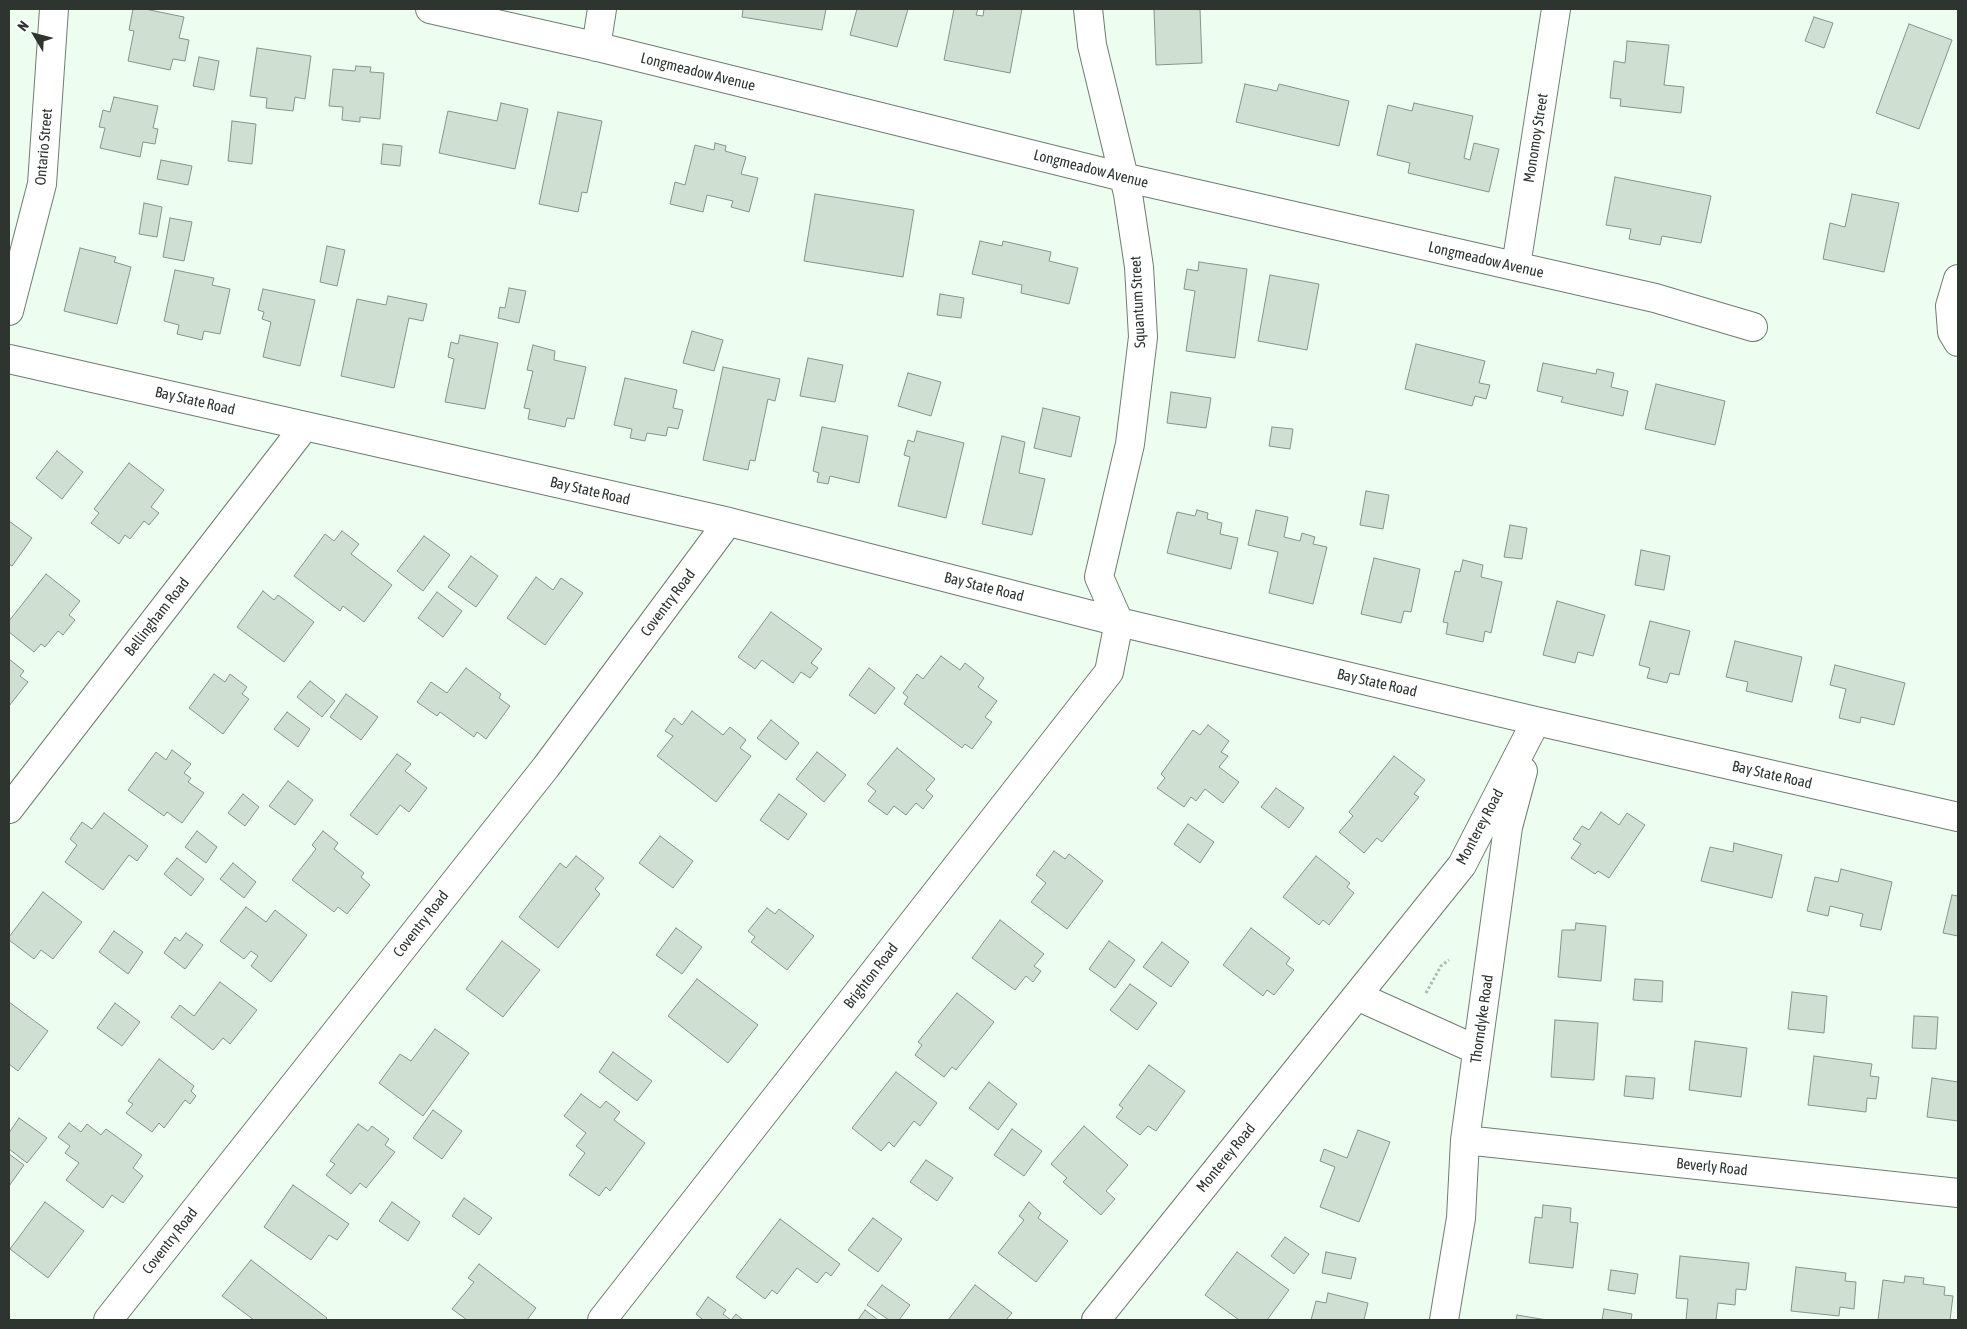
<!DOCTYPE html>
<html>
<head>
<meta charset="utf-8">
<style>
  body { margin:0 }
  #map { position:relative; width:1967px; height:1329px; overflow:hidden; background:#edfdef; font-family:"Asap Condensed",sans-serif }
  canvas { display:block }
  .frame { position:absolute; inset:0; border:10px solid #2e342f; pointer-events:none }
  .north { position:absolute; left:10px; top:10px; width:50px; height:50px; -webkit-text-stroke:4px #fff; paint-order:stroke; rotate:307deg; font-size:14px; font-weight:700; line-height:20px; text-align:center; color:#2e342f }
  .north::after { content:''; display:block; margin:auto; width:18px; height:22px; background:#2e342f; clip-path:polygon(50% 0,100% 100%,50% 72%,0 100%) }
</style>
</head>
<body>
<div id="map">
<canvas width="1967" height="1329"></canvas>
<div class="frame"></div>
<div class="north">N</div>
</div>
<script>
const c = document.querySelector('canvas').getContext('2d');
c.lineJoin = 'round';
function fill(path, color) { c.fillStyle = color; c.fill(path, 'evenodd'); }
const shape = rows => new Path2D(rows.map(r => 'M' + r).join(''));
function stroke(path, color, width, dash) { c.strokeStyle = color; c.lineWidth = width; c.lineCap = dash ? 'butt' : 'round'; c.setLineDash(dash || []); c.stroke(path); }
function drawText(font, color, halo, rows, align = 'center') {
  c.font = font + ' "Asap Condensed",sans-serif'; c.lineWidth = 4.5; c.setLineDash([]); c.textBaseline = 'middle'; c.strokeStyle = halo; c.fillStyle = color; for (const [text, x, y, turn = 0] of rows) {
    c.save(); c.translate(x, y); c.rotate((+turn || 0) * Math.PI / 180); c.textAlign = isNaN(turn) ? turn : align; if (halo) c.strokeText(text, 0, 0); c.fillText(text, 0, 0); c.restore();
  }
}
const building = shape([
  [133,9,145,9,184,17,179,38,189,40,185,61,173,59,170,70,128,61,134,31,129,30,133,9],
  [743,9,826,9,822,30,742,17,743,9],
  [857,9,908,9,897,47,850,35,857,9],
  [954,9,978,9,976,15,983,16,984,9,1022,9,1010,73,944,60,954,9],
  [1154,9,1200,9,1202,63,1156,65,1154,9],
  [1814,17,1833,23,1824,48,1805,41,1814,17],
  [1909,24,1952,40,1919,129,1876,113,1909,24],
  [1627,41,1669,45,1664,85,1684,87,1681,113,1620,106,1621,99,1610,98,1614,61,1625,63,1627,41],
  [257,48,311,56,305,99,295,97,293,111,266,108,267,98,250,96,257,48],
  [199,57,219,61,214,90,193,86,199,57],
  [356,66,371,67,370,72,384,73,380,119,360,117,360,122,342,120,343,107,329,106,333,69,355,71,356,66],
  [1245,84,1277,91,1279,84,1349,101,1339,146,1236,122,1245,84],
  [114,97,158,106,153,128,158,129,155,144,143,142,140,157,100,148,105,128,99,127,103,110,110,112,114,97],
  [501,103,528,109,515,169,439,153,448,111,497,121,501,103],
  [1414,103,1473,116,1464,158,1470,160,1474,143,1499,149,1489,192,1408,173,1410,163,1377,155,1388,105,1412,111,1414,103],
  [558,112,602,121,587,193,582,192,578,212,539,204,558,112],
  [232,121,256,124,252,164,228,161,232,121],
  [715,143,726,146,725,151,746,157,741,174,758,178,749,212,731,207,733,201,707,195,703,212,670,204,675,182,685,185,695,145,714,150,715,143],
  [383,144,402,146,400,166,381,164,383,144],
  [161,160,192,166,188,185,157,179,161,160],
  [1615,177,1711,196,1701,243,1662,236,1660,245,1629,239,1631,229,1606,225,1615,177],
  [815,194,914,210,903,277,804,261,815,194],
  [1852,194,1899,203,1884,272,1823,259,1830,223,1845,227,1852,194],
  [144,203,162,207,157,237,139,234,144,203],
  [170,218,192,222,184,261,163,257,170,218],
  [980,241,1002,246,1003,241,1051,252,1049,261,1078,268,1069,304,1021,293,1022,285,972,274,980,241],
  [327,246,345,250,337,286,320,282,327,246],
  [80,248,116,257,114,262,131,267,117,324,64,311,80,248],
  [1199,262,1247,269,1235,358,1186,351,1195,291,1184,289,1187,269,1198,271,1199,262],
  [175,270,214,278,212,285,230,289,220,334,204,331,202,340,177,334,179,325,164,321,175,270],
  [1270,275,1319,284,1307,350,1258,341,1270,275],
  [509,288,526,291,519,323,498,318,500,307,505,308,509,288],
  [263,289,315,300,300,366,263,357,271,322,262,319,264,312,258,310,263,289],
  [940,294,964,298,961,318,937,315,940,294],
  [388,296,427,304,423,321,409,318,394,388,341,376,357,299,386,305,388,296],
  [692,331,723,340,714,371,683,363,692,331],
  [460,335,498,343,485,409,445,402,454,359,448,357,451,342,458,344,460,335],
  [1416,344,1485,361,1479,383,1490,385,1486,399,1475,396,1472,406,1405,389,1416,344],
  [533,345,555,351,554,360,586,367,574,419,567,418,565,427,528,419,530,409,524,408,533,371,527,370,533,345],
  [808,358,843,365,835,402,800,396,808,358],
  [1543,363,1596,374,1597,369,1614,373,1611,387,1628,391,1623,416,1561,402,1563,397,1537,391,1543,363],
  [723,367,780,379,775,401,768,399,755,461,750,460,748,470,703,460,723,367],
  [908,373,941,382,931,416,898,406,908,373],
  [625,378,677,390,673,408,683,410,678,429,668,427,666,436,647,433,645,441,630,438,632,429,614,425,625,378],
  [1656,384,1725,401,1715,445,1645,429,1656,384],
  [1171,392,1211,398,1206,428,1167,423,1171,392],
  [1043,408,1080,417,1071,457,1034,448,1043,408],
  [822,427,868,436,859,483,830,476,828,484,817,482,819,473,813,471,822,427],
  [1272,427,1293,429,1290,449,1269,446,1272,427],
  [917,431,964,443,946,518,898,506,910,457,904,455,908,440,914,442,917,431],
  [1002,436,1025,442,1019,473,1045,479,1032,535,982,524,1002,436],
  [57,451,83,472,62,499,36,478,57,451],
  [129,463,164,490,151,507,159,513,149,525,144,521,130,539,125,535,119,544,91,523,99,513,94,509,129,463],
  [1366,491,1389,495,1383,529,1360,525,1366,491],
  [1197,510,1208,513,1207,519,1222,523,1220,534,1238,538,1231,569,1167,553,1177,512,1195,516,1197,510],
  [1256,510,1288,517,1284,537,1300,541,1302,533,1315,537,1313,544,1327,547,1313,604,1269,593,1278,552,1248,545,1256,510],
  [9,521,32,538,12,566,9,564,9,521],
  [1510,525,1527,528,1522,559,1504,557,1510,525],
  [342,531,359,544,351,554,392,585,364,622,343,606,340,611,294,576,325,534,334,541,342,531],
  [424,536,450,555,423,591,397,571,424,536],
  [1641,550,1670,556,1664,590,1635,585,1641,550],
  [471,556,498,576,476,607,448,587,471,556],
  [1374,558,1420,569,1411,612,1404,611,1401,623,1361,614,1374,558],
  [1463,560,1483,565,1481,577,1502,582,1491,633,1485,631,1483,642,1446,634,1448,623,1443,622,1455,571,1460,572,1463,560],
  [46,574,80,601,69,615,75,620,63,635,58,631,45,647,41,644,34,652,9,632,9,621,46,574],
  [536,577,553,590,561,578,583,593,545,645,507,618,536,577],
  [263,591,274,600,278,595,314,622,284,662,237,627,263,591],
  [437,592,462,611,443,637,418,618,437,592],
  [1557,601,1605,615,1593,656,1578,652,1575,663,1543,655,1557,601],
  [771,612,822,649,811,663,818,668,810,678,801,672,793,683,762,660,755,669,738,657,771,612],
  [1650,621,1690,631,1679,675,1670,673,1667,683,1647,678,1650,668,1639,665,1650,621],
  [1735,641,1802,657,1792,702,1746,691,1748,682,1726,677,1735,641],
  [941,656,960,670,965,663,984,678,978,687,997,701,985,717,992,722,972,749,965,744,962,748,904,704,908,697,903,693,917,674,923,679,941,656],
  [9,659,24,671,20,676,28,682,9,706,9,659],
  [1835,665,1905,683,1894,725,1861,717,1860,723,1839,718,1846,689,1830,685,1835,665],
  [466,668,501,694,499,698,510,706,486,739,477,732,474,737,440,712,437,716,417,702,431,682,447,693,466,668],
  [869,668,895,688,875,714,849,695,869,668],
  [214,674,225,682,230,674,247,687,242,694,249,699,223,734,189,708,214,674],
  [310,681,335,701,322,717,297,697,310,681],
  [346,694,378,717,361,740,330,717,346,694],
  [692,711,723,735,730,727,746,740,740,748,751,756,716,802,657,756,673,736,665,731,674,718,682,725,692,711],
  [287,712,310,729,298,747,274,729,287,712],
  [771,720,799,743,786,760,757,738,771,720],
  [1208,725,1229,741,1221,752,1228,756,1219,767,1239,782,1223,803,1205,789,1196,801,1191,797,1184,807,1157,788,1165,778,1161,774,1193,730,1200,735,1208,725],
  [897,748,935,779,926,790,933,796,923,809,916,803,906,815,894,806,887,815,868,801,876,791,867,784,897,748],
  [172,750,191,764,184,773,191,778,188,782,204,793,182,823,167,812,164,816,128,790,156,752,166,760,172,750],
  [817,752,846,775,824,802,796,779,817,752],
  [397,754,411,764,405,771,427,788,409,812,400,805,377,835,350,815,397,754],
  [1394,756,1425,780,1414,794,1419,797,1382,842,1377,838,1364,853,1339,832,1353,816,1349,812,1394,756],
  [288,781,313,800,295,825,269,806,288,781],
  [1276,788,1304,808,1289,828,1261,807,1276,788],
  [243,794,259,807,245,826,228,813,243,794],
  [779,794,807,814,788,840,760,820,779,794],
  [1601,812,1619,825,1627,813,1645,825,1609,878,1598,871,1595,874,1571,858,1581,844,1573,839,1582,826,1589,830,1601,812],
  [104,813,148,846,137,861,129,855,103,890,65,862,77,845,70,839,82,822,92,829,104,813],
  [1188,824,1214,842,1200,863,1174,844,1188,824],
  [197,831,217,847,206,863,185,847,197,831],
  [323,831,338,843,334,849,364,873,361,877,370,885,347,914,338,907,334,912,292,880,316,849,312,845,323,831],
  [660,836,693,861,673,888,639,863,660,836],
  [1734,843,1782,855,1772,898,1701,881,1710,847,1733,852,1734,843],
  [1054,851,1065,859,1069,854,1103,881,1067,929,1031,902,1046,883,1036,875,1054,851],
  [576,856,604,878,595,889,600,894,558,948,519,917,560,863,566,868,576,856],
  [1316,856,1350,883,1347,887,1354,893,1329,925,1323,920,1319,925,1283,897,1316,856],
  [177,858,204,879,191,896,164,874,177,858],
  [233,863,256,882,244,898,220,879,233,863],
  [1841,869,1892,882,1881,930,1860,926,1863,914,1830,906,1828,916,1807,911,1815,877,1838,882,1841,869],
  [43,892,82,922,53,959,41,950,34,959,9,940,9,937,43,892],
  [1952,895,1958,896,1958,936,1943,933,1952,895],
  [246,907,266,922,275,910,307,935,271,982,251,966,258,956,251,951,244,959,220,941,246,907],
  [767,908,775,914,779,909,814,936,787,970,751,942,755,937,748,931,767,908],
  [1000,920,1044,954,1034,966,1041,971,1033,982,1026,976,1015,990,972,958,1000,920],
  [1576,923,1606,926,1601,981,1558,977,1562,930,1575,930,1576,923],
  [676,928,702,947,682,974,656,955,676,928],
  [1251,928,1290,958,1286,964,1294,970,1274,995,1267,990,1263,996,1223,965,1251,928],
  [114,931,143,952,128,974,99,952,114,931],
  [186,933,203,945,185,969,164,953,175,937,180,941,186,933],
  [502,941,540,970,503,1017,466,989,502,941],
  [1109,941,1135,960,1115,988,1089,969,1109,941],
  [1162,942,1189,962,1171,987,1143,967,1162,942],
  [697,979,758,1025,728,1063,668,1016,697,979],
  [1635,979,1663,981,1662,1002,1633,1000,1635,979],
  [220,982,257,1010,230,1044,223,1038,213,1050,171,1017,180,1005,194,1016,220,982],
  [1130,984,1157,1003,1137,1030,1110,1010,1130,984],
  [1792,992,1827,996,1824,1033,1788,1029,1792,992],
  [957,993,994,1022,956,1070,952,1067,944,1077,915,1055,922,1045,918,1042,957,993],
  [9,1002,48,1031,18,1071,9,1064,9,1002],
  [115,1003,140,1022,122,1046,97,1028,115,1003],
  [1914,1016,1938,1017,1936,1049,1912,1048,1914,1016],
  [1555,1020,1598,1023,1594,1080,1551,1077,1555,1020],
  [435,1029,469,1053,423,1116,379,1083,400,1054,411,1061,435,1029],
  [1695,1041,1747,1048,1741,1097,1689,1090,1695,1041],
  [613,1052,652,1081,637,1101,599,1072,613,1052],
  [1814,1056,1872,1064,1870,1076,1879,1077,1876,1099,1867,1098,1866,1112,1808,1105,1814,1056],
  [159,1059,194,1086,191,1091,196,1096,190,1104,185,1100,164,1128,159,1123,152,1132,126,1113,133,1104,128,1101,159,1059],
  [1149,1065,1185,1091,1156,1131,1148,1126,1140,1135,1116,1117,1123,1108,1119,1105,1149,1065],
  [896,1072,937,1103,920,1126,914,1121,894,1147,889,1142,881,1151,852,1128,896,1072],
  [1626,1076,1655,1078,1653,1099,1624,1096,1626,1076],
  [1932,1078,1958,1082,1958,1121,1927,1117,1932,1078],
  [989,1082,1017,1104,998,1130,969,1108,989,1082],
  [581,1094,600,1108,606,1101,620,1112,614,1120,645,1143,610,1191,606,1187,599,1196,569,1175,585,1153,576,1146,586,1133,564,1116,581,1094],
  [433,1110,462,1131,442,1159,413,1138,433,1110],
  [19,1118,47,1138,27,1163,9,1149,9,1133,19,1118],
  [69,1123,81,1132,87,1124,101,1135,106,1129,142,1155,133,1168,143,1176,123,1203,112,1195,103,1208,66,1180,79,1163,65,1153,70,1146,58,1137,69,1123],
  [358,1124,368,1131,372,1126,389,1139,385,1145,395,1152,366,1188,360,1183,351,1194,326,1175,335,1164,330,1161,358,1124],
  [1084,1126,1128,1165,1106,1191,1115,1199,1101,1215,1063,1182,1067,1178,1051,1164,1084,1126],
  [1012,1129,1042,1151,1024,1176,994,1155,1012,1129],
  [1358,1130,1390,1142,1359,1222,1320,1207,1335,1167,1320,1161,1324,1149,1347,1158,1358,1130],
  [9,1154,24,1165,9,1186,9,1154],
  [926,1160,953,1178,937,1201,910,1182,926,1160],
  [293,1185,349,1224,337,1240,329,1235,311,1260,264,1227,293,1185],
  [464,1198,492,1218,479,1235,452,1216,464,1198],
  [45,1202,84,1231,48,1278,10,1249,45,1202],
  [392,1202,420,1222,408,1241,379,1221,392,1202],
  [1029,1202,1041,1213,1038,1218,1068,1241,1036,1282,998,1253,1024,1220,1019,1216,1029,1202],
  [1543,1205,1571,1208,1570,1222,1578,1223,1573,1268,1529,1263,1535,1217,1542,1218,1543,1205],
  [873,1218,902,1239,878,1272,848,1250,873,1218],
  [780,1219,840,1264,831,1276,826,1272,817,1283,797,1268,777,1294,772,1290,765,1299,736,1277,780,1219],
  [1285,1237,1309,1254,1294,1274,1271,1256,1285,1237],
  [1237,1252,1289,1290,1267,1320,1239,1320,1205,1295,1237,1252],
  [1326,1252,1356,1258,1351,1279,1322,1273,1326,1252],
  [1680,1256,1749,1263,1746,1290,1736,1289,1735,1305,1718,1303,1716,1320,1686,1320,1688,1299,1676,1298,1680,1256],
  [251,1260,327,1318,325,1320,254,1320,222,1296,251,1260],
  [479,1264,536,1308,527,1320,467,1320,452,1309,474,1282,468,1278,479,1264],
  [1796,1267,1846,1273,1845,1281,1856,1282,1854,1309,1840,1307,1839,1316,1791,1311,1796,1267],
  [1611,1270,1638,1274,1635,1294,1608,1290,1611,1270],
  [1905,1276,1924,1278,1923,1284,1945,1287,1944,1295,1953,1296,1950,1320,1878,1320,1883,1280,1904,1283,1905,1276],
  [882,1285,910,1305,899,1320,889,1320,867,1305,882,1285],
  [975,1285,1012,1313,1006,1320,948,1320,975,1285],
  [1328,1293,1368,1303,1364,1320,1311,1320,1316,1301,1326,1303,1328,1293],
  [708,1297,726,1310,723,1314,731,1320,736,1314,743,1320,701,1320,702,1319,696,1314,708,1297],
  [1604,1309,1632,1314,1631,1320,1602,1320,1604,1309],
  [865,1310,878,1320,858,1320,865,1310],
  [1517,1315,1547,1320,1516,1320,1517,1315]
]);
const path = shape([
  [1426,993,1441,966,1449,960]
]);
const minor = shape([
  [430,9,594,46,1123,177,1655,298,1753,327],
  [596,47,602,9],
  [1516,266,1556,9],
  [1958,279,1950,306,1952,332,1958,342],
  [9,311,42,184,54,9],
  [9,359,729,522,1119,622,1536,721,1958,817],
  [9,809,305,426],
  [1357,996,1477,1050],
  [1465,1140,1958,1193],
  [108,1320,546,767,728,522],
  [602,1320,1109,672,1119,622,1099,577,1130,444,1143,337,1139,267,1128,194,1092,45,1088,9],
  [1096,1320,1462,865,1536,721],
  [1444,1320,1461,1218,1465,1140,1508,827,1523,771]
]);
const streetNames = [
  ["Longmeadow Avenue",698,72,14],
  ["Monomoy Street",1536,138,-81],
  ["Ontario Street",44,147,-85],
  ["Longmeadow Avenue",1091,169,14],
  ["Longmeadow Avenue",1486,260,13],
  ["Squantum Street",1138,302,-93],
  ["Bay State Road",195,401,13],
  ["Bay State Road",590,491,13],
  ["Bay State Road",984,587,14],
  ["Coventry Road",668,603,-53],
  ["Bellingham Road",157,617,-52],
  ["Bay State Road",1377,683,13],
  ["Bay State Road",1772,775,13],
  ["Monterey Road",1480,827,-62],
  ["Coventry Road",421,924,-52],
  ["Brighton Road",871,976,-52],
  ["Thorndyke Road",1482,1019,-82],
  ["Monterey Road",1226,1158,-51],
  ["Beverly Road",1712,1167,6],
  ["Coventry Road",170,1241,-52]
];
fill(building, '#cfe0d2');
stroke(building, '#869588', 1);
stroke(minor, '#6e7d70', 30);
stroke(path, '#aebaaf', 3, [2.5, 2.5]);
stroke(minor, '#fff', 28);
drawText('15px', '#2e342f', '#fff', streetNames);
</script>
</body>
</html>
